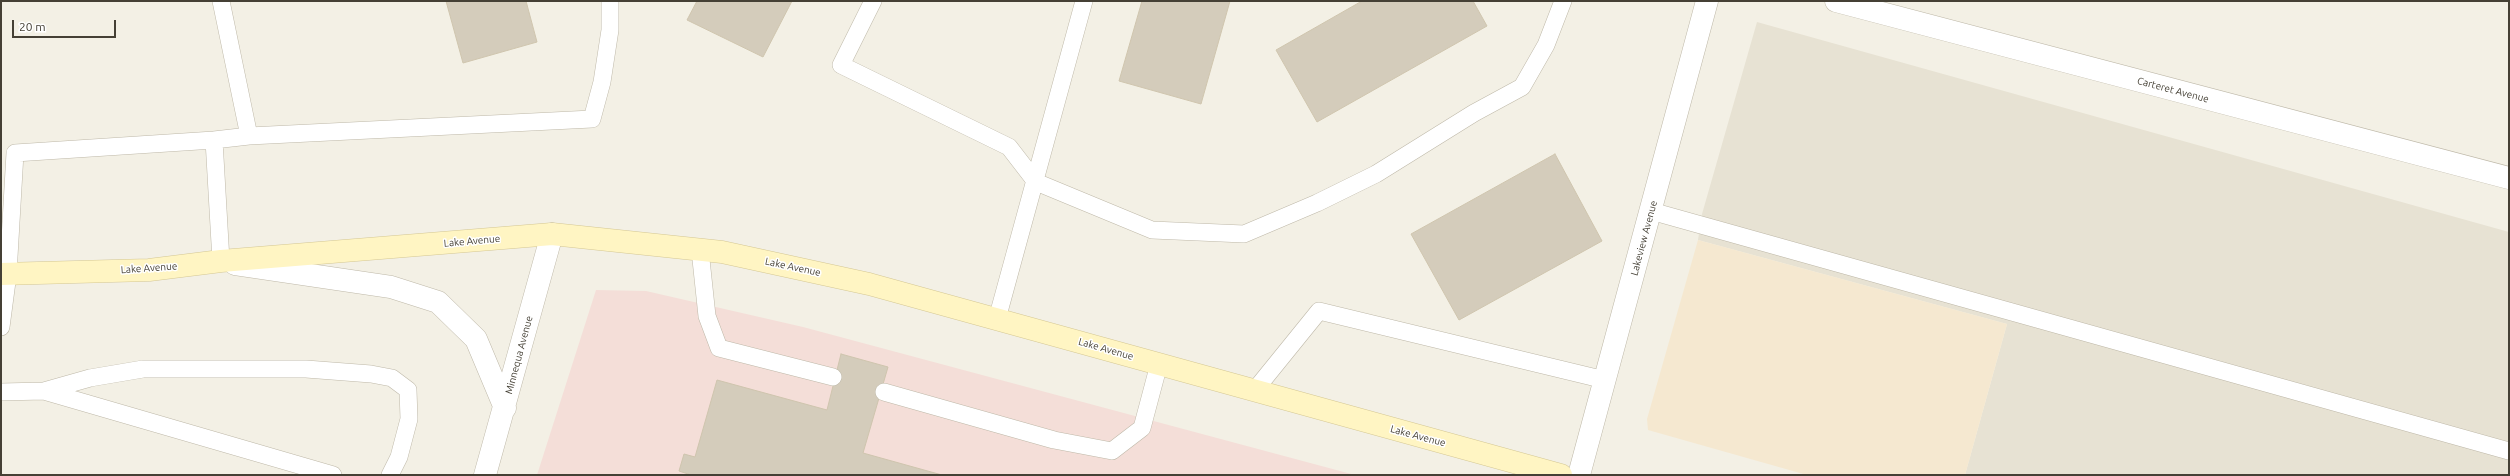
<!DOCTYPE html>
<html>
<head>
<meta charset="utf-8">
<style>
  body { margin:0 }
  #map { position:relative; width:2510px; height:476px; overflow:hidden; background:#f3f0e5; font-family:Ubuntu,sans-serif }
  canvas { display:block }
  .frame { position:absolute; inset:0; border:2px solid #454035; pointer-events:none }
  .scale { position:absolute; left:12px; top:20px; width:104px; height:18px; box-sizing:border-box; border:2px solid #454035; border-top:0; padding-left:5px; font-size:12px; line-height:14px; white-space:nowrap; color:#454035; -webkit-text-stroke:3px #fff; paint-order:stroke }
</style>
</head>
<body>
<div id="map">
<canvas width="2510" height="476"></canvas>
<div class="frame"></div>
<div class="scale">20 m</div>
</div>
<script>
const c = document.querySelector('canvas').getContext('2d');
c.lineJoin = 'round';
function fill(path, color) { c.fillStyle = color; c.fill(path, 'evenodd'); }
const shape = rows => new Path2D(rows.map(r => 'M' + r).join(''));
function stroke(path, color, width, dash) { c.strokeStyle = color; c.lineWidth = width; c.lineCap = dash ? 'butt' : 'round'; c.setLineDash(dash || []); c.stroke(path); }
function drawText(font, color, halo, rows, align = 'center') {
  c.font = font + ' Ubuntu,sans-serif'; c.lineWidth = 3; c.setLineDash([]); c.textBaseline = 'middle'; c.strokeStyle = halo; c.fillStyle = color; for (const [text, x, y, turn = 0] of rows) {
    c.save(); c.translate(x, y); c.rotate((+turn || 0) * Math.PI / 180); c.textAlign = isNaN(turn) ? turn : align; if (halo) c.strokeText(text, 0, 0); c.fillText(text, 0, 0); c.restore();
  }
}
const residential = shape([
  [1757,22,2509,232,2509,475,1965,475,2007,324,1698,240,1702,214]
]);
const commercial = shape([
  [1698,240,2007,324,1965,475,1807,475,1648,430,1647,419]
]);
const medical = shape([
  [596,290,646,291,803,327,1355,475,537,475]
]);
const building = shape([
  [446,1,526,1,537,42,463,63,446,1],
  [697,1,792,1,763,57,687,20,697,1],
  [1142,1,1230,1,1201,104,1119,81,1142,1],
  [1362,1,1473,1,1487,26,1317,122,1276,50,1362,1],
  [1555,154,1602,241,1459,320,1411,234,1555,154],
  [841,354,888,367,863,453,942,475,691,475,679,471,684,454,695,457,717,380,827,410,841,354]
]);
const service = shape([
  [873,1,841,65,1009,147,1036,182,1152,230,1244,234,1317,203,1376,174,1474,113,1522,87,1546,45,1563,1],
  [249,136,592,119,602,82,610,30,610,1],
  [214,140,249,136,221,1],
  [1651,211,2509,451],
  [700,250,707,316,719,348,833,377],
  [997,319,1084,1],
  [1,327,8,274,15,153,214,140,221,261],
  [1255,390,1319,311,1605,380],
  [44,391,333,475],
  [1,392,44,391,90,378,143,369,306,369,371,374,392,378,408,390,409,419,399,457,390,475],
  [884,392,1054,440,1112,451,1142,428,1159,364]
]);
const minor = shape([
  [1836,1,2509,178]
]);
const tertiary = shape([
  [235,264,391,287,438,302,476,339,505,408],
  [485,475,552,234],
  [1579,475,1707,1]
]);
const secondary = shape([
  [1,274,149,270,221,261,552,234,722,252,869,284,1561,475]
]);
const streetNames = [
  ["Carteret Avenue",2173,90,15],
  ["Lakeview Avenue",1644,238,-75],
  ["Lake Avenue",472,241,-5],
  ["Lake Avenue",793,267,12],
  ["Lake Avenue",149,268,-4],
  ["Lake Avenue",1106,349,16],
  ["Minnequa Avenue",519,355,-75],
  ["Lake Avenue",1418,436,15]
];
fill(residential, '#e7e2d3');
fill(commercial, '#f5e8d0');
fill(medical, '#f4ded8');
fill(building, '#d4ccbb');
stroke(building, '#cfc5ae', 1);
stroke(service, '#beb8a8', 18);
stroke(minor, '#beb8a8', 23);
stroke(tertiary, '#beb8a8', 23);
stroke(secondary, '#d4c794', 23);
stroke(service, '#fff', 17);
stroke(minor, '#fff', 22);
stroke(tertiary, '#fff', 22);
stroke(secondary, '#fff5c3', 22);
drawText('10px', '#454035', '#fff', streetNames);
</script>
</body>
</html>
